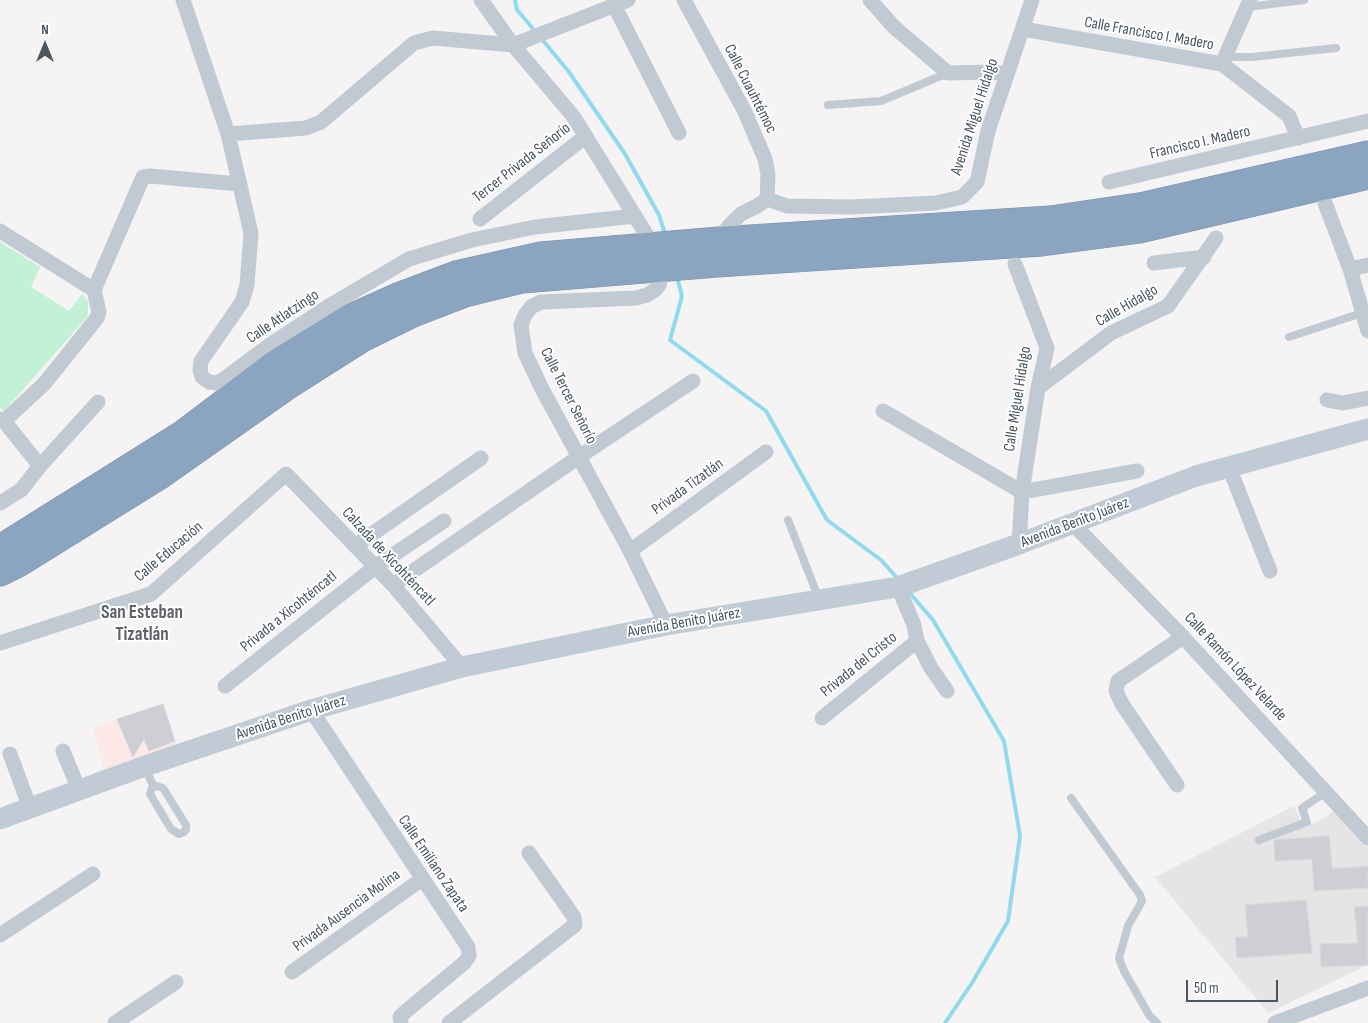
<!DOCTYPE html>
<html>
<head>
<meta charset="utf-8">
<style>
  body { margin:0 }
  #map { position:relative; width:1368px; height:1023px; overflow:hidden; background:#f5f3f3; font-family:"Sofia Sans Condensed",sans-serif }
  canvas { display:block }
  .north { position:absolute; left:20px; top:20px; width:50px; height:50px; -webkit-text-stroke:4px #fff; paint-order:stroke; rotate:0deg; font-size:14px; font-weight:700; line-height:20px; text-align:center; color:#4a5661 }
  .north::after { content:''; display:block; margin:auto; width:18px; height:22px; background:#4a5661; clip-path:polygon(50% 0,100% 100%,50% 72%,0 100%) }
  .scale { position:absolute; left:1186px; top:980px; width:92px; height:22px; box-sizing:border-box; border:2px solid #4a5661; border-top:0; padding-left:6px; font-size:15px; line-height:18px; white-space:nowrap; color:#4a5661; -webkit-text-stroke:4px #fff; paint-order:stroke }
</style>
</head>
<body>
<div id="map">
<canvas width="1368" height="1023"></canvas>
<div class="north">N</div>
<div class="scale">50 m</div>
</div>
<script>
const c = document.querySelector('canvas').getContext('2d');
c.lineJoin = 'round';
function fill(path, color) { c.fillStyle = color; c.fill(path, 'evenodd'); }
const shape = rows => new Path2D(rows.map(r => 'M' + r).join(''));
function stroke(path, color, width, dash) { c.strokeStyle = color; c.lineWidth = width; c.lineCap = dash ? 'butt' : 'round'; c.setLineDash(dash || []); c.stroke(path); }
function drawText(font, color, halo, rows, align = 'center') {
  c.font = font + ' "Sofia Sans Condensed",sans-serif'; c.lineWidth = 4; c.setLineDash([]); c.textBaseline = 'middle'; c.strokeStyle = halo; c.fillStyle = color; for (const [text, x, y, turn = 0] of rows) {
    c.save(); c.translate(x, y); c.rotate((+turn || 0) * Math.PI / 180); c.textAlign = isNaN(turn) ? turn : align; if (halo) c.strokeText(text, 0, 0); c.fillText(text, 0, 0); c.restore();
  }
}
const education = shape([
  [1294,806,1302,823,1314,824,1334,811,1368,848,1368,965,1268,1013,1155,877]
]);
const medical = shape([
  [163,704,179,751,106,776,94,728]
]);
const green = shape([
  [0,242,40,267,31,287,69,311,82,294,88,301,88,316,4,411,0,408]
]);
const stream = shape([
  [515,0,517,10,535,31],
  [541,38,569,72,625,154,659,215,666,237],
  [677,277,682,296,670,340,766,411,827,520,881,560,899,580],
  [908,591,933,620,1004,741,1020,836,1008,921,972,983,945,1023]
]);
const building = shape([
  [163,704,175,741,149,751,144,739,133,757,117,719,163,704],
  [1329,836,1332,869,1368,866,1368,888,1314,891,1312,859,1275,861,1274,840,1329,836],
  [1306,900,1312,953,1237,958,1235,937,1248,937,1245,905,1306,900],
  [1368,906,1368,965,1321,967,1320,944,1358,943,1354,907,1368,906]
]);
const lane = shape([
  [1247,7,1304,0],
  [1225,57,1252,57,1336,48],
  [828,105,881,101,948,73],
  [1289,337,1362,313],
  [788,520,819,599],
  [145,768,153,785,150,794,171,829,179,834,184,832,186,829,186,825,163,788,153,785],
  [1071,798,1140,895,1142,901,1128,926,1119,958,1124,971,1149,1015,1157,1023],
  [1259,840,1307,822,1302,808,1326,792]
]);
const street = shape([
  [183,0,228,134,251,233,247,285,242,302,201,361,200,370,202,377,209,382,217,383,224,379,271,344,329,306,409,259,472,240,535,227,635,216],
  [481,0,513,45,573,116,646,234],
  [684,0,745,112,765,159,768,174,767,199],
  [870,0,894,27,948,73,990,72,1007,74],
  [614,5,679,133],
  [1023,29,1222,64,1289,116,1298,138],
  [1222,64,1250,0],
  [228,134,306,128,321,122,414,43,433,38,513,45,628,0],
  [1109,182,1368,121],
  [767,199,787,206,851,207,936,203,962,197,977,182,988,131,1032,0],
  [1325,203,1350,269,1368,331],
  [480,219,586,136],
  [0,231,94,290],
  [719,241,729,226,741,214,757,206,767,199],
  [1154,263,1204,257],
  [1015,264,1047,348,1038,388,1022,492,1019,544],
  [1350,269,1368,265],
  [661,276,659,285,655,290,647,295,636,298,541,302,531,307,525,315,521,325,525,353,542,389,630,551,666,625],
  [94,290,143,177,150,176,239,184],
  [1038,388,1111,333,1168,306,1216,238],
  [1327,400,1343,403,1368,398],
  [883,411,1022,492,1137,471],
  [0,419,4,421,40,466],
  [4,421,44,384,97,318,99,312,94,290],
  [1229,467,1270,571],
  [0,503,21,490,40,466,98,402],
  [1072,523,1183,637,1368,838],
  [355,546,481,458],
  [630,551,766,452],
  [393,585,580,456,693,381],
  [898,587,914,625,917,641,931,668,947,691],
  [0,643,151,594,286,474,393,585,462,667],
  [225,686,375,567,444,521],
  [311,710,468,947,469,956,464,963,405,1012,400,1017,401,1023],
  [822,718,917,641],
  [63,751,79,790],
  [10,754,30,808],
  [1177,785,1122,704,1116,691,1118,681,1183,637],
  [0,935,93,874],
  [292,972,422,879],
  [115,1023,176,982],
  [449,1023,575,925,574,917,529,853],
  [1275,1023,1368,988]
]);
const secondary = shape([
  [0,819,145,766,311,710,462,667,666,625,898,587,1019,544,1196,476,1368,429]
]);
const highway = shape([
  [0,549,182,435,276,364,351,318,400,296,456,275,541,256,719,241,1050,220,1145,206,1368,155],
  [0,572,20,562,160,475,291,383,362,338,413,313,465,293,522,279,717,263,1042,242,1140,229,1368,175]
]);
const streetNames = [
  ["Calle Francisco I. Madero",1149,34,10],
  ["Calle Cuauhtémoc",750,89,63],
  ["Avenida Miguel Hidalgo",975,117,-72],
  ["Francisco I. Madero",1200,143,-13],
  ["Tercer Privada Señorío",522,163,-38],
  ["Calle Hidalgo",1127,306,-30],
  ["Calle Atlatzingo",283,317,-34],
  ["Calle Tercer Señorío",568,396,63],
  ["Calle Miguel Hidalgo",1018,399,-81],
  ["Privada Tizatlán",688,487,-36],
  ["Avenida Benito Juárez",1075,523,-21],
  ["Calle Educación",169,552,-40],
  ["Calzada de Xicohténcatl",388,557,47],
  ["Privada a Xicohténcatl",289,612,-39],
  ["Avenida Benito Juárez",684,623,-10],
  ["Privada del Cristo",859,665,-39],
  ["Calle Ramón López Velarde",1235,667,47],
  ["Avenida Benito Juárez",291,718,-18],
  ["Calle Emiliano Zapata",433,864,56],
  ["Privada Ausencia Molina",347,911,-36]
];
const quarterNames = [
  ["San Esteban",142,613],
  ["Tizatlán",142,635]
];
fill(education, '#e6e4e5');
fill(medical, '#fce8e6');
fill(green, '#c3f1d5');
stroke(stream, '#90daee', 4);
fill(building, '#cdcfd5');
stroke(building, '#d7d9de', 1);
stroke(highway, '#7690ad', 29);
stroke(lane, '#c1cad2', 8);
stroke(street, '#c1cad2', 15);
stroke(secondary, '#c1cbd6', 21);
stroke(highway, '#8ba5c1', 28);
drawText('16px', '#4a5661', '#fff', streetNames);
drawText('bold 19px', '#5f6368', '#fff', quarterNames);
</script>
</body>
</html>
